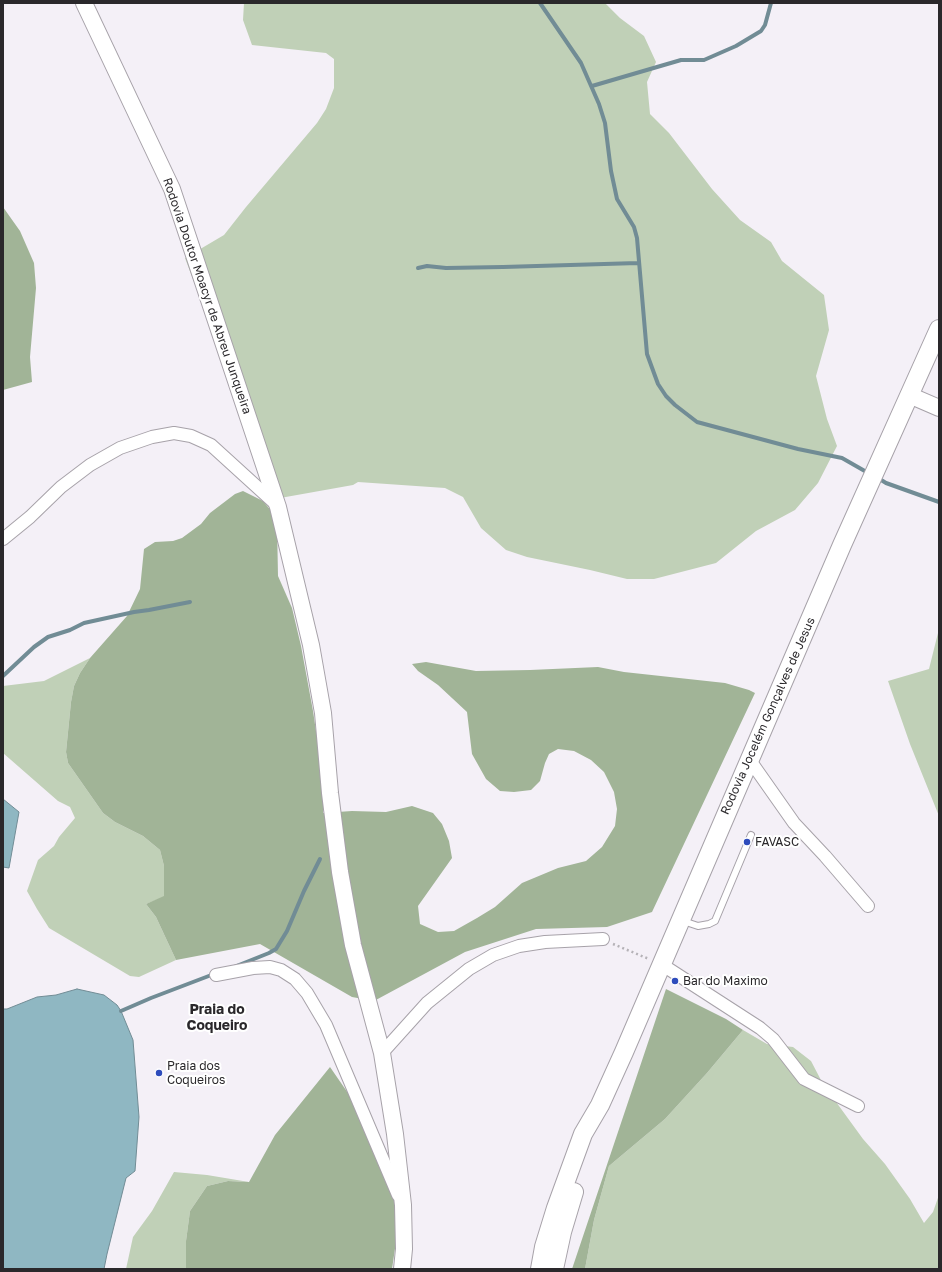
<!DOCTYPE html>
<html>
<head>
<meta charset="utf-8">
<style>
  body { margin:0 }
  #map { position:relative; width:942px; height:1272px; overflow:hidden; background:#f4f0f7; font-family:"Golos Text",sans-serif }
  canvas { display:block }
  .frame { position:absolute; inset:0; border:4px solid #2a282b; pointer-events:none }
</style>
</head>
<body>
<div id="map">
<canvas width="942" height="1272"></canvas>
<div class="frame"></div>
</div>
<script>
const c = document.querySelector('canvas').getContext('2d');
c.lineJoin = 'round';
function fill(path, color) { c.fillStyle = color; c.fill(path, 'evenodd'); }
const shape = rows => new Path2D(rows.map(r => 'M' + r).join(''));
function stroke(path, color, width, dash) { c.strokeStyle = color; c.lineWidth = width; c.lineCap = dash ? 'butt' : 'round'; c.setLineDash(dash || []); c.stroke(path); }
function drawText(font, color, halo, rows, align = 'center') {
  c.font = font + ' "Golos Text",sans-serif'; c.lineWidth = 4; c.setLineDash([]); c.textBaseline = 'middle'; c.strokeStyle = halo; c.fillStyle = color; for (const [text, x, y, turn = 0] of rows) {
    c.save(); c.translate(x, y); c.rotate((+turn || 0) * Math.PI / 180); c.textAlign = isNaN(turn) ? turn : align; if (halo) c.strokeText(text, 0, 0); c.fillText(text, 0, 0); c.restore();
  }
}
const green = shape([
  [244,3,605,3,620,18,644,36,656,62,647,82,650,114,669,133,712,189,740,220,771,242,782,261,824,295,829,330,816,376,827,419,837,446,818,483,795,510,756,531,716,563,654,579,627,579,590,570,527,557,506,550,481,528,463,497,445,488,358,482,353,485,269,500,225,365,185,258,224,235,246,207,317,123,326,109,334,88,334,59,326,53,252,45,243,20],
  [939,629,939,816,910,744,888,681,929,669],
  [90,658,80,673,74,686,71,702,66,752,68,763,103,813,115,822,143,836,160,850,164,866,164,897,146,904,156,917,176,960,139,977,130,976,49,928,37,909,27,891,38,860,54,846,59,837,75,818,70,807,58,801,3,753,3,686,44,681],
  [743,1030,767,1044,793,1047,811,1061,823,1084,863,1139,885,1164,910,1199,924,1223,933,1212,939,1195,939,1269,585,1269,594,1220,609,1166,665,1119,707,1073],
  [174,1172,207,1175,249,1182,228,1181,207,1186,190,1211,186,1241,186,1269,126,1269,133,1237,152,1211]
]);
const forest = shape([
  [3,207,20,231,34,263,36,288,30,357,32,382,3,390],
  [243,491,263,501,273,513,277,524,278,576,292,608,301,646,313,711,325,791,323,813,352,811,386,812,412,806,433,813,442,824,449,841,452,858,418,906,420,924,438,932,454,931,477,918,495,907,522,883,558,868,586,861,602,847,615,826,617,809,614,792,604,772,591,760,574,751,558,749,549,754,545,763,540,781,531,790,514,792,500,791,486,779,472,754,467,712,438,685,418,671,412,664,426,662,476,671,530,670,598,667,624,672,725,683,749,690,755,693,652,912,607,927,536,929,465,952,374,1001,352,997,260,944,176,960,156,917,146,904,164,896,164,866,160,850,143,836,115,822,103,813,68,763,66,752,71,702,74,686,80,673,90,658,127,616,140,589,144,549,155,542,173,541,182,538,201,524,210,513,235,494],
  [666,989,726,1019,743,1030,707,1073,665,1119,609,1166,594,1220,585,1269,572,1269],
  [330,1067,350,1096,401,1208,392,1269,186,1269,186,1241,190,1211,207,1186,228,1181,249,1182,275,1135]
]);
const water = shape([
  [3,799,19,812,9,868,3,867,3,799],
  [77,989,104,995,117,1005,121,1011,133,1040,139,1117,135,1171,126,1178,107,1254,104,1269,3,1269,3,1009,7,1009,37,997,56,995,77,989]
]);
const stream = shape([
  [540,3,581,63,599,104,605,123,611,171,617,199,634,227,637,238,647,354,658,384,666,396,675,405,697,422,798,449,842,458,870,474],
  [592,86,681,60,704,60,736,46,761,31,765,25,771,3],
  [418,268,427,266,446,268,503,267,638,263],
  [878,478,886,483,939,502],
  [3,676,34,647,48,637,70,630,84,623,134,612,149,610,190,602],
  [234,967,269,953,276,949,287,931,304,891,320,859],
  [121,1011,151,998,214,974]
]);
const path = shape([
  [613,944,649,959]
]);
const lane = shape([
  [683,921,698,926,709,924,715,921,751,835]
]);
const street = shape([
  [3,539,30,517,61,487,90,465,120,448,152,437,174,433,191,436,211,445,278,506],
  [749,759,794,823,825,856,868,906],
  [661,964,760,1028,773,1039,804,1079,858,1106],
  [216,975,253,968,270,967,281,970,295,979,307,993,326,1025,398,1195],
  [382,1053,427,1003,469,969,493,955,519,946,545,942,603,939]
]);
const secondary = shape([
  [84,3,172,189,278,507,311,645,323,713,330,793,340,872,353,945,382,1053,395,1134,403,1205,404,1249,402,1269],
  [909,395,939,408]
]);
const primary = shape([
  [540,1269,544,1247,556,1208,583,1134,600,1105,624,1052,842,545,939,329],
  [554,1269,562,1232,574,1192]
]);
const markers = [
  [747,842,4,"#2e4cbc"],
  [675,981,4,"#2e4cbc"],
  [159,1073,4,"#2e4cbc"]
];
const streetNames = [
  ["Rodovia Doutor Moacyr de Abreu Junqueira",207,296,71],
  ["Rodovia Jocelém Gonçalves de Jesus",768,716,-66]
];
const poiNames = [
  ["FAVASC",755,842],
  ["Bar do Maximo",683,981],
  ["Praia dos",167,1066],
  ["Coqueiros",167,1080]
];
const quarterNames = [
  ["Praia do",217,1010],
  ["Coqueiro",217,1026]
];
fill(green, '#c0d0b7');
fill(forest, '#a1b497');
fill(water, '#8fb7c2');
stroke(water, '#718c95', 1);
stroke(stream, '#718c95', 4);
stroke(lane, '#a7a2a9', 8);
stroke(street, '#a7a2a9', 14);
stroke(secondary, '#a7a2a9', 18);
stroke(primary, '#a7a2a9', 20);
stroke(path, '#b5b2b7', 2.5, [2, 3]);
stroke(lane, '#fff', 6);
stroke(street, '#fff', 12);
stroke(secondary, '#fff', 16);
stroke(primary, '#fff', 18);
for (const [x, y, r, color] of markers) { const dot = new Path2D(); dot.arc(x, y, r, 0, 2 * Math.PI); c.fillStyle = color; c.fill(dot); stroke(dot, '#fff', 1.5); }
drawText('12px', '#2a282b', '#fff', streetNames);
drawText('12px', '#2a282b', '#fff', poiNames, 'left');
drawText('bold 14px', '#2a282b', '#fff', quarterNames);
</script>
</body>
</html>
